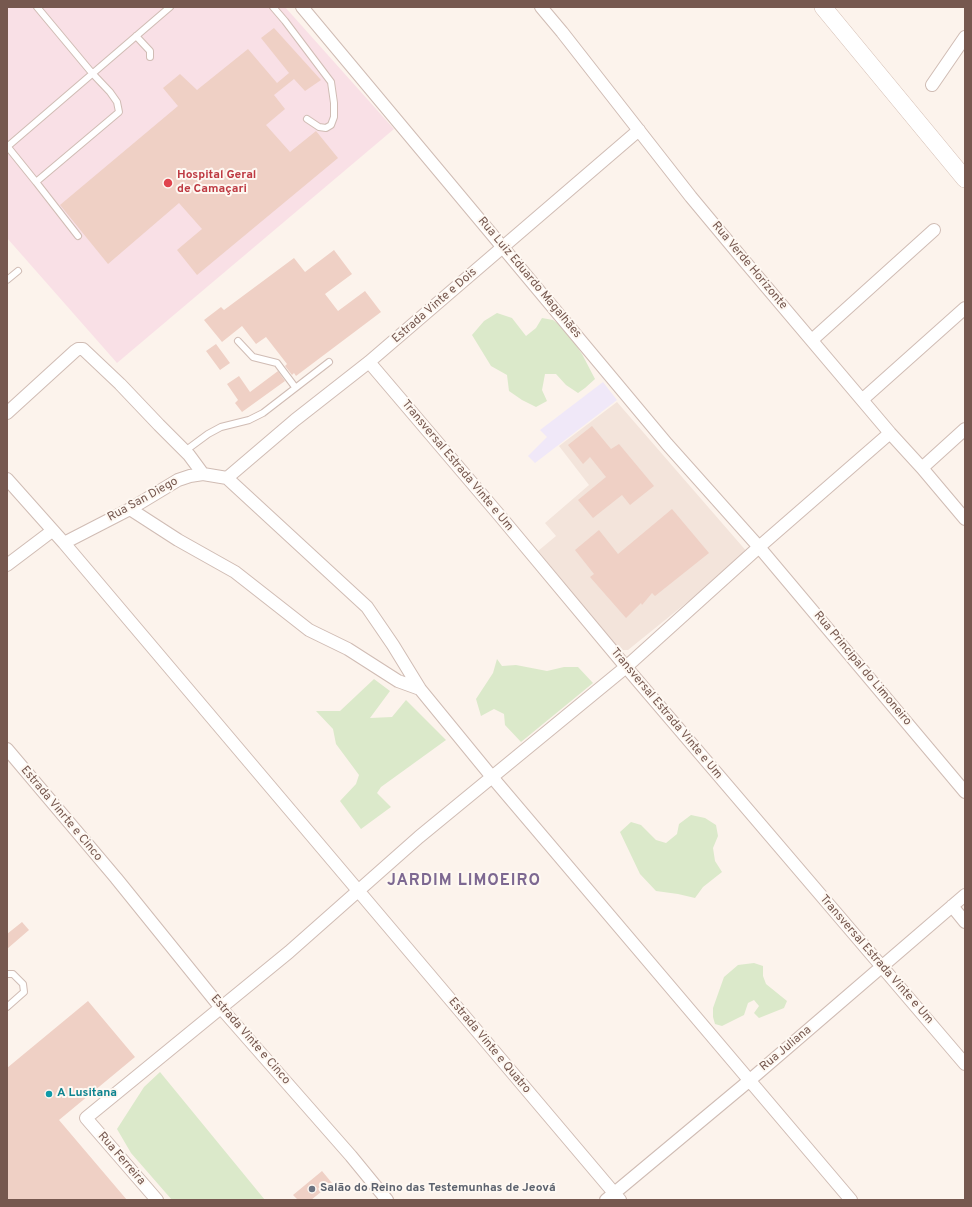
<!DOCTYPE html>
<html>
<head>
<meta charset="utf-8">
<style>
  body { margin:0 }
  #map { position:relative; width:972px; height:1207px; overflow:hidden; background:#fcf3ec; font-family:Overpass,sans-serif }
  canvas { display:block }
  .frame { position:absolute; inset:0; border:8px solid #76584f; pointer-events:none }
</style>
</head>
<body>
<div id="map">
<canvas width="972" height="1207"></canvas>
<div class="frame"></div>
</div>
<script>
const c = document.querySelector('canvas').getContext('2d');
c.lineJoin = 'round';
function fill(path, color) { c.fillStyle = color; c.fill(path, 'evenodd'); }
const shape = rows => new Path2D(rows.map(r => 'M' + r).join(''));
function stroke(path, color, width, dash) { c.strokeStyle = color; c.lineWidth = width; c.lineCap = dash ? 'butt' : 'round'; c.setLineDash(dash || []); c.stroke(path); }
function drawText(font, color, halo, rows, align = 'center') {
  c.font = font + ' Overpass,sans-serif'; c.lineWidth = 4; c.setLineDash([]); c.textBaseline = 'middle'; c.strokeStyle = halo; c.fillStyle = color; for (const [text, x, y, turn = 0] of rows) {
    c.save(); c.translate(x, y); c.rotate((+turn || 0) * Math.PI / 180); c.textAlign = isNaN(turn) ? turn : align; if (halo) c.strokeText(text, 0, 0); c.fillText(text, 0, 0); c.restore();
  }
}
const residential = shape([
  [617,402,748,553,628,650,620,650,538,551,556,536,545,523,589,485,559,446]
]);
const education = shape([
  [603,382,617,400,535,463,528,456,547,437,540,430]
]);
const medical = shape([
  [7,7,285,7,394,129,117,363,7,238]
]);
const green = shape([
  [497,313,512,318,526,336,536,328,542,318,553,320,565,329,582,354,595,379,585,388,578,393,566,385,556,374,545,374,542,390,547,401,536,407,522,400,509,391,507,375,491,366,472,335,484,321],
  [497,659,502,666,516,665,547,671,564,667,578,667,593,683,521,742,505,725,504,714,494,709,481,716,476,699,493,673],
  [374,679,390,691,370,718,392,717,406,700,446,740,381,787,377,793,391,807,361,829,340,801,356,784,359,775,336,744,333,729,316,711,340,711],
  [691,815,705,818,716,825,718,836,713,848,715,861,722,872,703,887,695,898,678,894,656,891,640,874,620,832,631,822,641,825,656,840,666,843,677,834,679,824],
  [754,963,763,966,763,976,766,984,787,1001,784,1008,759,1018,754,1013,759,1006,754,1000,748,1003,744,1015,722,1026,715,1024,713,1017,713,1008,724,977,738,965],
  [160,1072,265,1200,172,1200,131,1153,117,1129,144,1087]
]);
const building = shape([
  [274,28,321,80,305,91,294,79,274,95,285,109,266,125,290,152,316,131,338,158,197,275,177,250,202,229,179,203,108,264,60,205,178,106,163,88,180,74,197,90,248,49,277,83,289,73,261,38],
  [334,250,352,274,325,294,338,311,365,291,381,312,296,376,294,373,292,375,285,366,287,364,266,337,256,344,242,326,222,342,204,320,221,307,224,310,294,258,305,272],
  [216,344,230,363,220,370,206,351],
  [278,371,285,381,242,412,235,403,238,400,227,384,239,376,250,392],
  [592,426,611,449,619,444,654,486,630,505,622,495,593,518,578,500,606,477,590,457,583,464,568,445],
  [672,509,709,553,655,596,652,593,642,605,641,603,626,618,590,577,594,574,575,550,599,530,618,554],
  [22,922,29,930,7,949,7,934],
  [88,1001,135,1057,59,1120,127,1200,7,1200,7,1068],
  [322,1171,332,1183,311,1200,298,1200,293,1195]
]);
const lane = shape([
  [273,7,285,21,331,82,334,103,334,117,331,125,326,128,319,127,307,119],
  [136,36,150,51,150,57],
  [7,146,36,182,119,112,117,102,110,92,92,73,37,7],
  [7,147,170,7],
  [36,182,78,236],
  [7,280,18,271],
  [238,341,253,357,277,363,295,387],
  [185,451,208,434,221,427,249,420,263,413,329,362],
  [7,974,13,974,23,984,24,992,7,1007]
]);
const street = shape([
  [302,7,667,444,759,547,965,792],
  [541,7,562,32,691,197,741,257,890,433,922,468,965,519],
  [932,85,965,37],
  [812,340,934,230],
  [369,362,500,516,626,667,965,1064],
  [863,399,965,308],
  [7,413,75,351,78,349,83,349,120,384,159,425,189,455,203,474],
  [922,468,965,429],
  [227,478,367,607,393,645,420,689,492,777,851,1200],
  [227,478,295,420,369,362,639,130],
  [7,479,64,543,620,1200],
  [130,509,178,540,235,572,309,630,348,649,398,681,420,689],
  [64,543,130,509,178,480,190,476,203,474,227,478],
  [7,565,52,531],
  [7,749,116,878,221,1008,351,1156,387,1200],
  [952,906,965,922],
  [157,1200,86,1118,289,952,419,837,626,667,759,547,890,433],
  [606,1200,750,1080,965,895]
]);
const secondary = shape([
  [823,7,965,179]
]);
const markers = [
  [168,183,5,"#e0444e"],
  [49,1094,4,"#0f9aa8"],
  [312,1189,4,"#6b7280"]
];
const healthNames = [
  ["Hospital Geral",177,176],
  ["de Camaçari",177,190]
];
const streetNames = [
  ["Rua Verde Horizonte",749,266,50],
  ["Rua Luiz Eduardo Magalhães",529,278,50],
  ["Estrada Vinte e Dois",435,306,-41],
  ["Transversal Estrada Vinte e Um",457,466,50],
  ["Rua San Diego",143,500,-29],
  ["Rua Principal do Limoneiro",862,669,50],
  ["Transversal Estrada Vinte e Um",666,714,50],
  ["Estrada Vinrte e Cinco",61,814,50],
  ["Transversal Estrada Vinte e Um",876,960,49],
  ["Estrada Vinte e Cinco",250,1040,49],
  ["Estrada Vinte e Quatro",489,1046,50],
  ["Rua Juliana",786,1049,-40],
  ["Rua Ferreira",121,1159,49]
];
const cultureNames = [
  ["A Lusitana",57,1094]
];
const worshipNames = [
  ["Salão do Reino das Testemunhas de Jeová",320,1189]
];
const districtNames = [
  ["JARDIM LIMOEIRO",464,882]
];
fill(residential, '#f3e4db');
fill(education, '#f0e8f8');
fill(medical, '#f9e0e6');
fill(green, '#dbe9ca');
fill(building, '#efd0c5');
stroke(lane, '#d0bcb4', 8);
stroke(street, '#d0bcb4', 14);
stroke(secondary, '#d3bcb1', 18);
stroke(lane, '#fff', 6);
stroke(street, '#fff', 12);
stroke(secondary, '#fff', 17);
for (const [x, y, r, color] of markers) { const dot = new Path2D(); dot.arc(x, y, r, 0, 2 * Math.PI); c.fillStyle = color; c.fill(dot); stroke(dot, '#fef8f2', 1.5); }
drawText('bold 12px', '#be3a42', '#fef8f2', healthNames, 'left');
drawText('12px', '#76584f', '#fef8f2', streetNames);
drawText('bold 12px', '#0d838f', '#fef8f2', cultureNames, 'left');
drawText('bold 12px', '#5b616d', '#fef8f2', worshipNames, 'left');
c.letterSpacing = '1px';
drawText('bold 16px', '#7d6891', '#fef8f2', districtNames);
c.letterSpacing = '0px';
</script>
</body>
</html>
